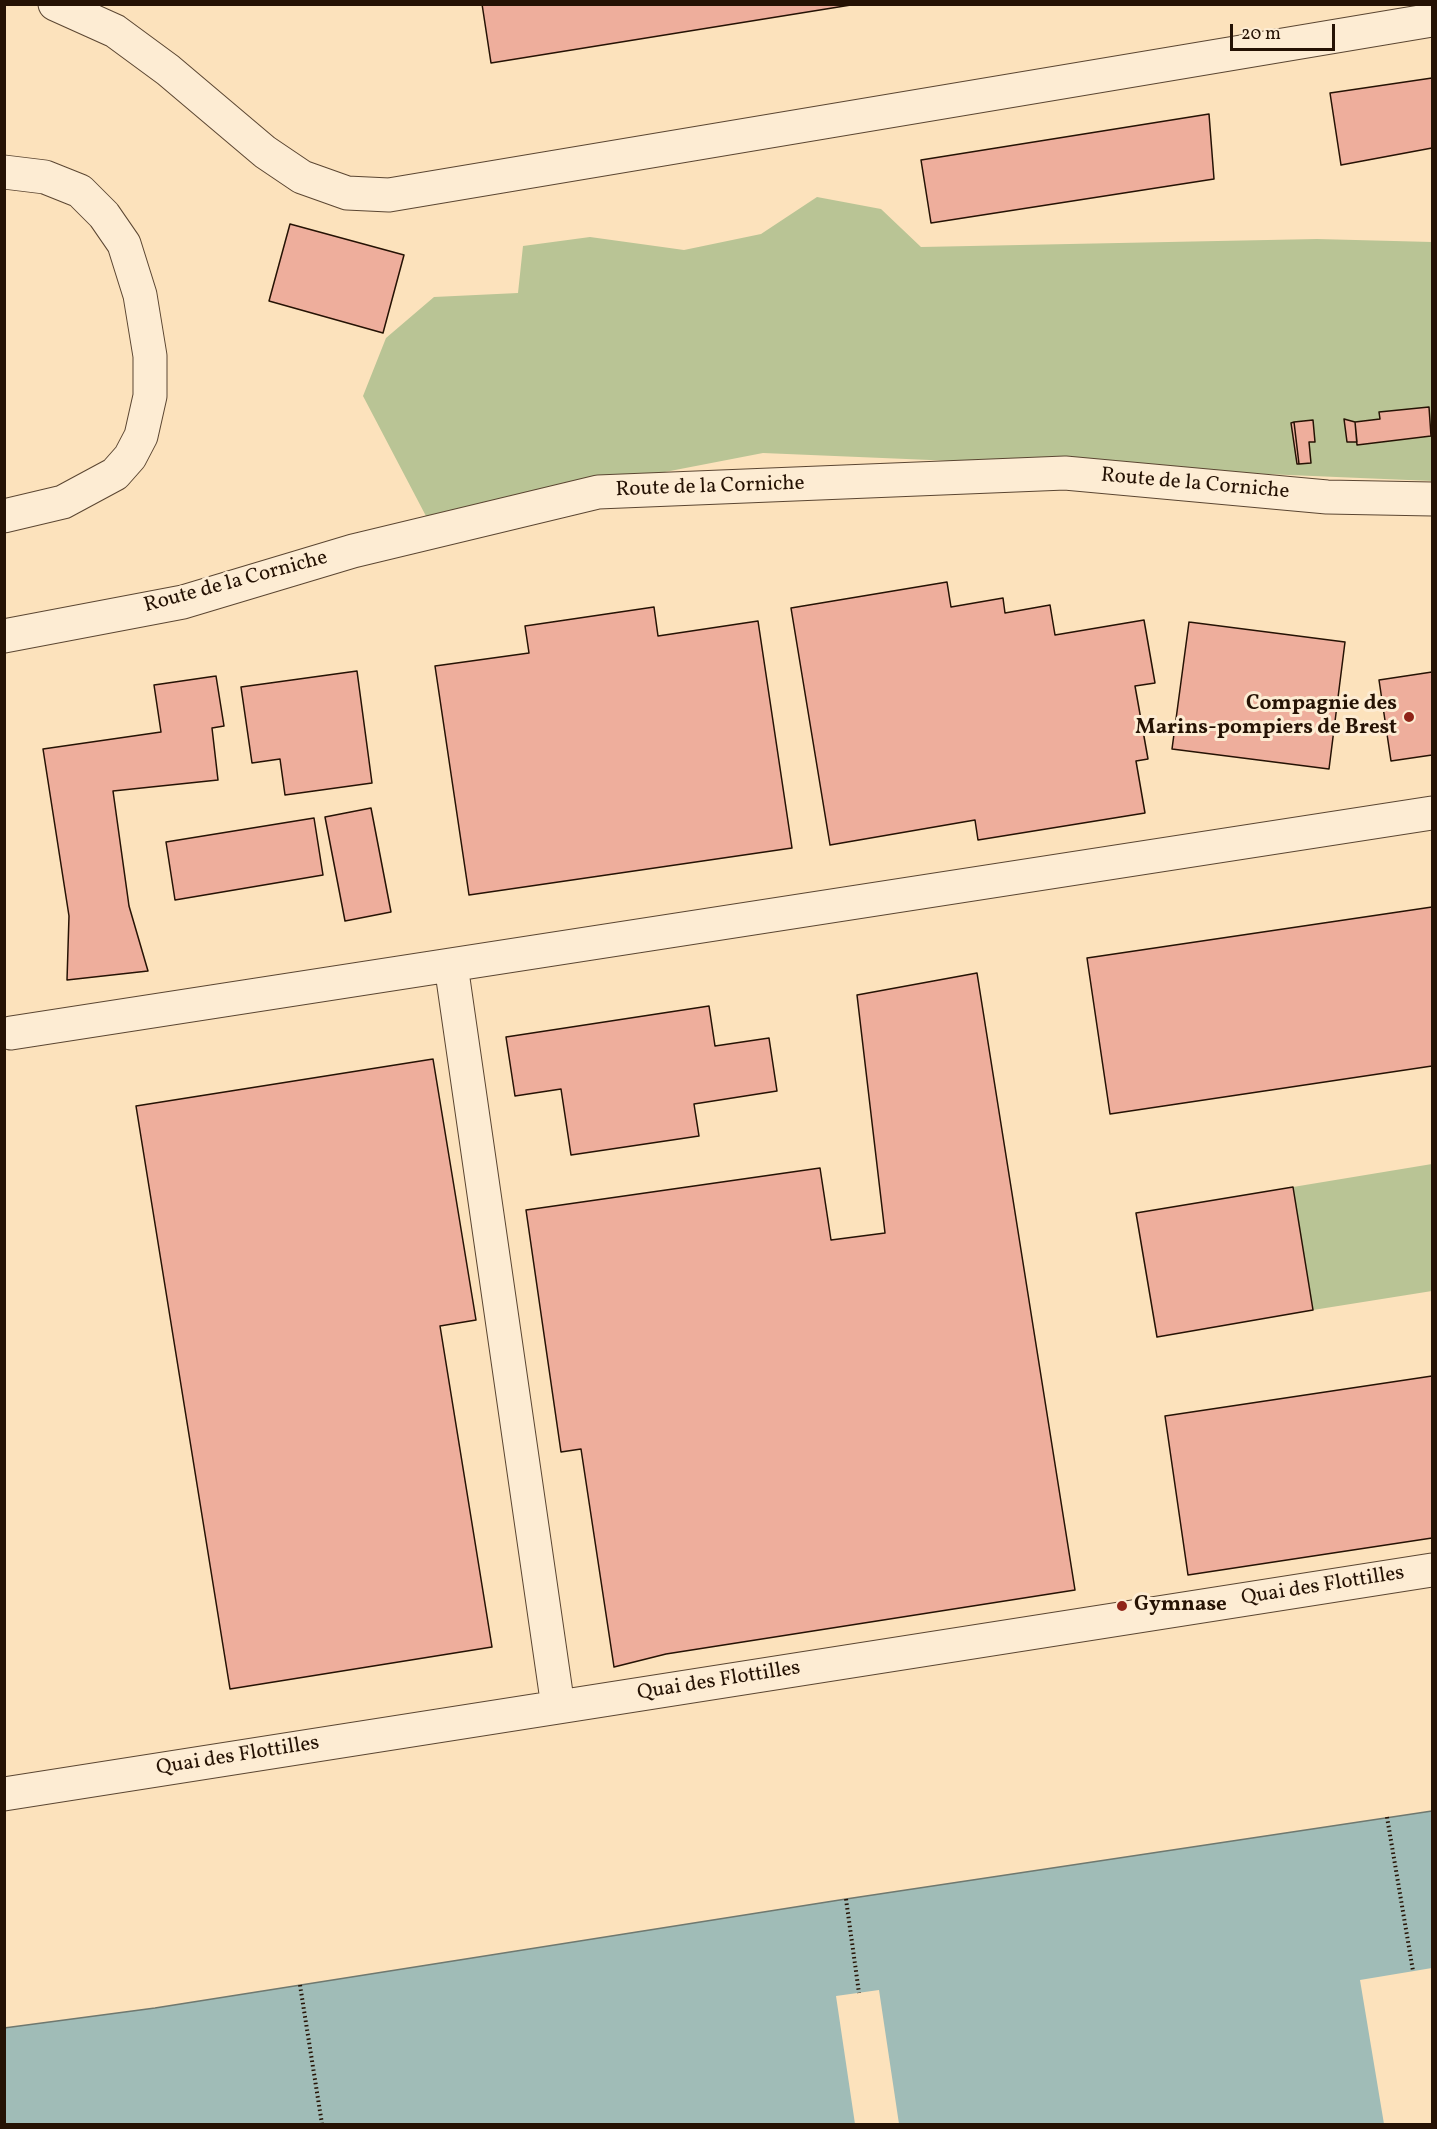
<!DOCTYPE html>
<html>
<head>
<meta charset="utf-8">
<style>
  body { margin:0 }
  #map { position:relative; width:1437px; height:2129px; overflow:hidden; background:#fce2bc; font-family:Vollkorn,serif }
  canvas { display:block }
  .frame { position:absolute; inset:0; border:6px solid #251204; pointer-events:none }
  .scale { position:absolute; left:1230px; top:24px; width:105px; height:27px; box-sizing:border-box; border:3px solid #251204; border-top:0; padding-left:8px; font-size:18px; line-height:21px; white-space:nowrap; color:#251204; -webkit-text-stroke:4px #fdecd3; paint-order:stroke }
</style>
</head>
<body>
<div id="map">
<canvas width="1437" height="2129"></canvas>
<div class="frame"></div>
<div class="scale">20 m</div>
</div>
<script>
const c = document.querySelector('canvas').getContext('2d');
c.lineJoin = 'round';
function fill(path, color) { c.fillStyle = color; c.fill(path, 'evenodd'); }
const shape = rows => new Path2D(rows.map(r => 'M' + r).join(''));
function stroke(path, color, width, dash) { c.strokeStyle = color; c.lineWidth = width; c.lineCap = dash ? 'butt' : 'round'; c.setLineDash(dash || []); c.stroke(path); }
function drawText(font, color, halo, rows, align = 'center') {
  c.font = font + ' Vollkorn,serif'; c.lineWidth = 6; c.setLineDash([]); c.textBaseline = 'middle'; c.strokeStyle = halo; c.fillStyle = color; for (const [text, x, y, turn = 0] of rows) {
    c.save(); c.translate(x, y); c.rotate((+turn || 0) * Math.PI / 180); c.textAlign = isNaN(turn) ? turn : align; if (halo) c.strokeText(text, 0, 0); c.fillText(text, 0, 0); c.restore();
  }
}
const green = shape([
  [817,197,881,209,921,247,1317,239,1432,242,1432,481,763,453,427,518,363,396,386,338,434,297,518,293,523,246,590,237,684,250,761,234],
  [1432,1164,1432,1291,1313,1310,1293,1187]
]);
const water = shape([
  [1432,1811,1432,2124,5,2124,4,2028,155,2008,846,1899,1432,1811]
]);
const pier = shape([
  [1432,1968,1432,2124,1384,2124,1360,1980],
  [879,1990,899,2124,855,2124,836,1996]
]);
const building = shape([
  [482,4,857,4,491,63,482,4],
  [1432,78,1432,148,1341,165,1330,93,1432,78],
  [1209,114,1214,179,931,223,921,160,1209,114],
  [290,224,404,255,383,333,269,301,290,224],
  [1429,407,1431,436,1357,445,1355,422,1380,419,1379,412,1429,407],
  [1344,419,1355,422,1357,442,1347,442,1344,419],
  [1313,420,1315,442,1309,442,1311,463,1299,464,1294,422,1313,420],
  [1294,422,1299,464,1297,464,1291,423,1294,422],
  [947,582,951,607,1003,598,1005,613,1050,605,1055,635,1144,620,1155,683,1135,686,1148,759,1136,761,1145,813,978,840,975,820,830,845,791,608,947,582],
  [654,607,658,636,758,621,792,848,469,895,435,666,529,653,525,626,654,607],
  [1189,622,1345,642,1329,769,1172,749,1189,622],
  [357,671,372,783,285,795,280,759,252,763,241,687,357,671],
  [1432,672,1432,755,1391,761,1379,680,1432,672],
  [216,676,224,726,212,728,218,780,113,791,129,906,148,971,67,980,69,916,43,749,161,732,154,685,216,676],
  [371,808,391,912,345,921,325,817,371,808],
  [314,818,323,875,175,900,166,842,314,818],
  [1432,907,1432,1066,1110,1114,1087,958,1432,907],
  [977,973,1075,1590,666,1654,614,1667,581,1449,561,1452,526,1210,820,1168,831,1240,885,1233,857,995,977,973],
  [709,1006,715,1046,769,1038,777,1091,694,1104,699,1136,571,1155,561,1089,515,1096,506,1037,709,1006],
  [433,1059,476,1320,440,1326,492,1647,230,1689,136,1106,433,1059],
  [1293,1187,1313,1310,1157,1337,1136,1213,1293,1187],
  [1432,1376,1432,1538,1188,1575,1165,1416,1432,1376]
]);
const path = shape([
  [1387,1817,1413,1971],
  [846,1899,859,1993],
  [300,1985,322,2124]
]);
const minor = shape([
  [55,4,115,31,168,70,265,152,302,177,347,193,389,195,1432,20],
  [4,172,45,177,80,191,104,215,124,244,140,295,150,356,150,396,141,436,130,457,115,474,63,502,4,516],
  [4,636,183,602,353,551,598,492,1065,473,1327,497,1432,499],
  [451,965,558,1707],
  [11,1033,1432,813],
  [4,1794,1432,1570]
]);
const markers = [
  [1409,717,6,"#8f2418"],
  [1122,1606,6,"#8f2418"]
];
const streetNames = [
  ["Route de la Corniche",1195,485,5],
  ["Route de la Corniche",710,488,-2],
  ["Route de la Corniche",236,583,-15],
  ["Quai des Flottilles",1323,1587,-9],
  ["Quai des Flottilles",719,1682,-9],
  ["Quai des Flottilles",238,1757,-9]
];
const poiNames = [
  ["Compagnie des",1397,705],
  ["Marins-pompiers de Brest",1397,729],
  ["Gymnase",1134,1606,"left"]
];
fill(green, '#b9c495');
fill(water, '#a0bcb7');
stroke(water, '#6f786f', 1.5);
fill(pier, '#fce2bc');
fill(building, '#eeae9c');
stroke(building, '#251204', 1.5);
stroke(minor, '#5b4632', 35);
stroke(path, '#251204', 4, [1.5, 3]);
stroke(minor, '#fdecd3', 33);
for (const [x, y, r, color] of markers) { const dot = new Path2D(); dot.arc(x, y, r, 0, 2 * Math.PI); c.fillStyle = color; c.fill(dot); stroke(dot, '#fdecd3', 2); }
drawText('21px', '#251204', '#fdecd3', streetNames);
drawText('bold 21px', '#251204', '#fdecd3', poiNames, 'right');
</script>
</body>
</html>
